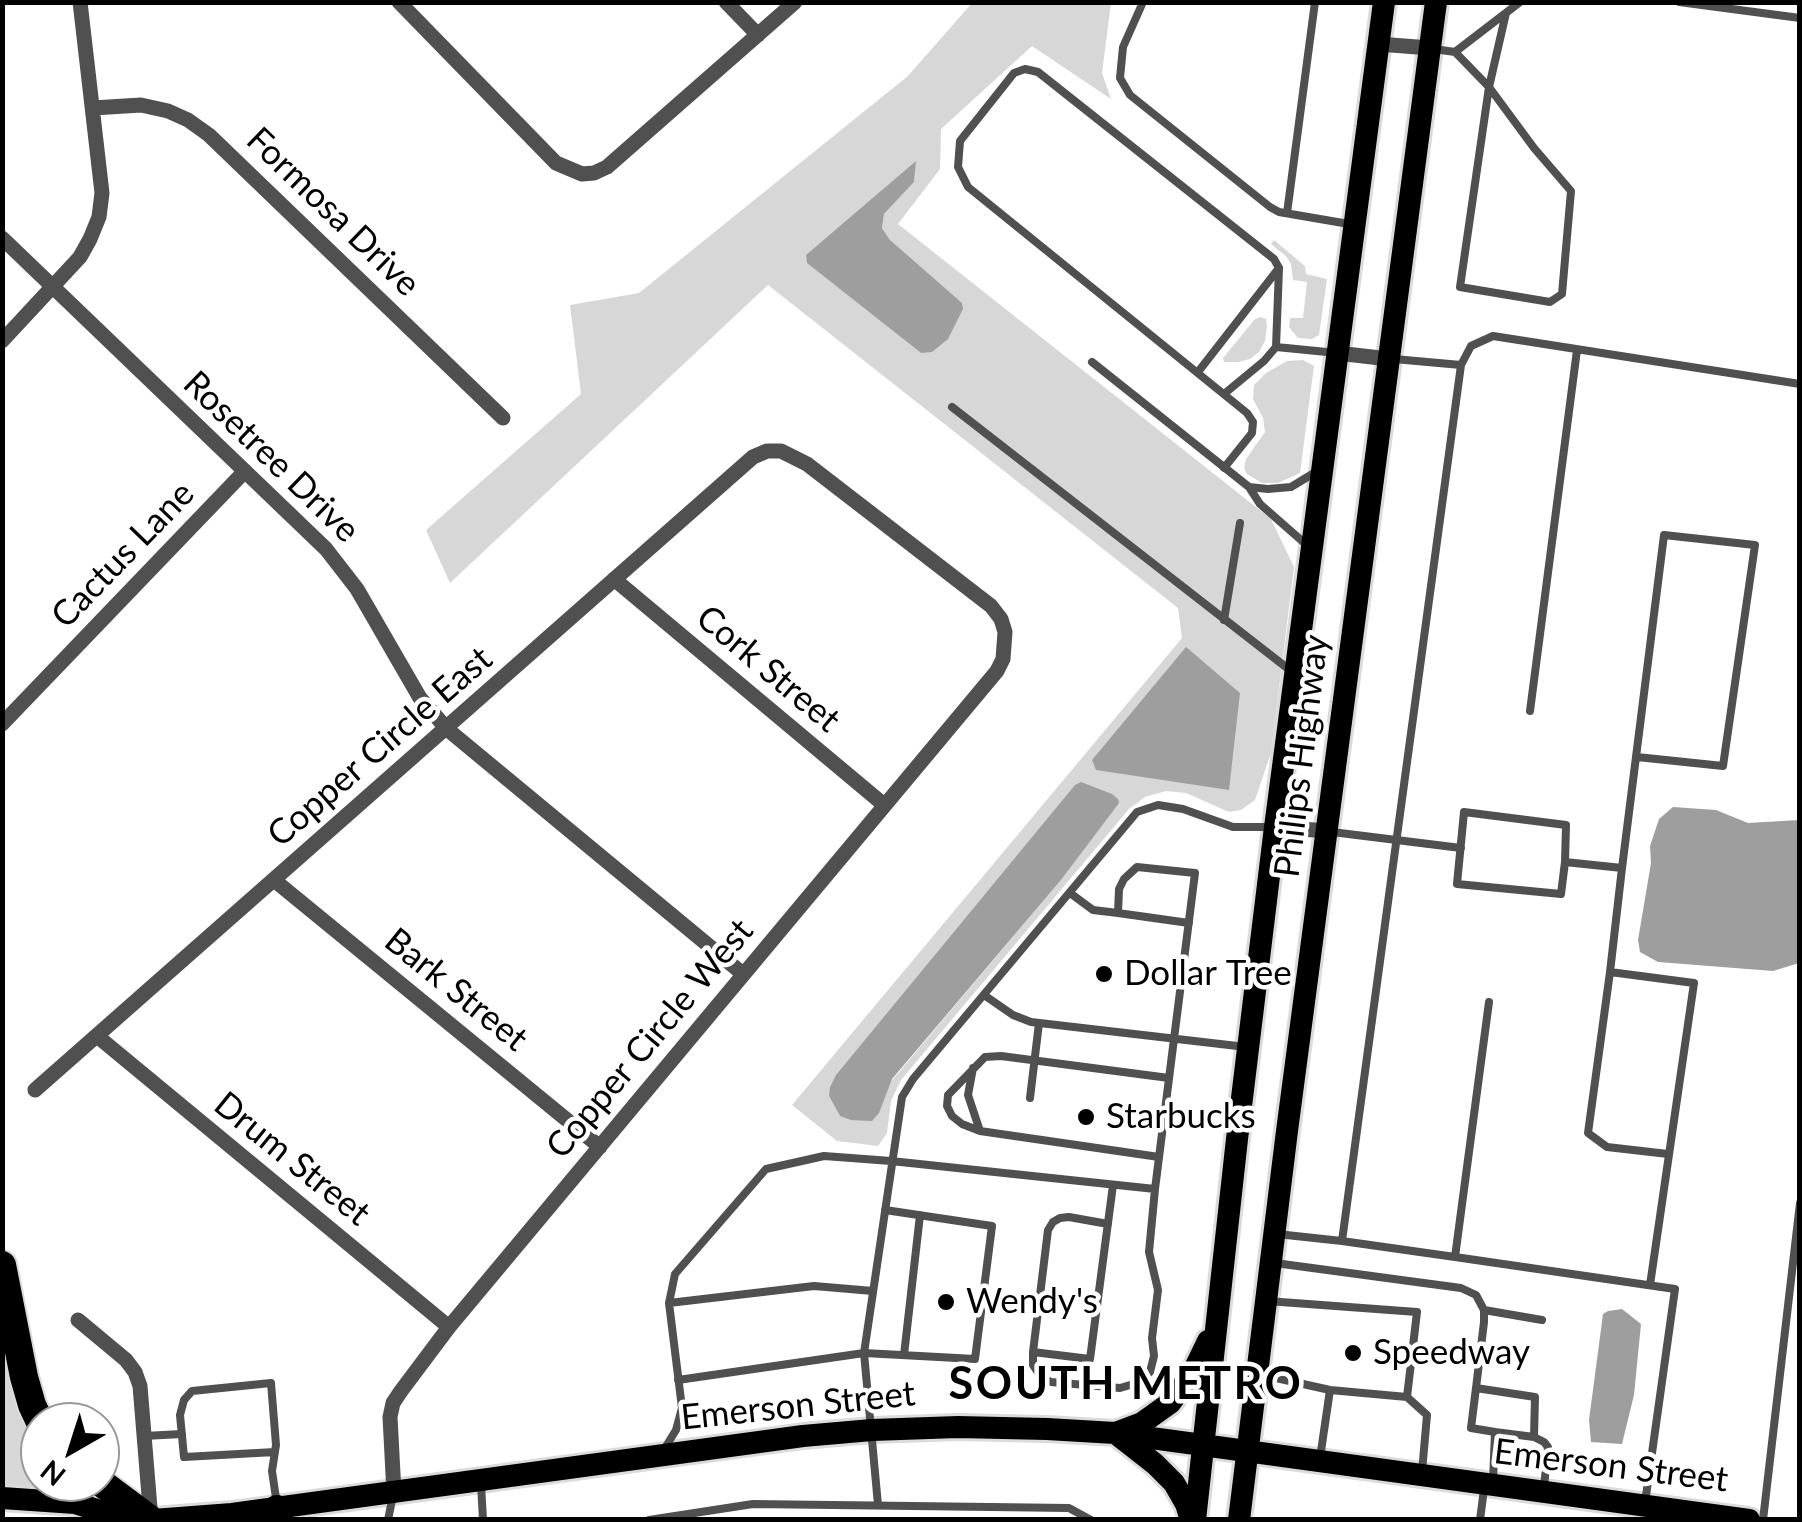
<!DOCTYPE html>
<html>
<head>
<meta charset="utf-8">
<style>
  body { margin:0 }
  #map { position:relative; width:1802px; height:1522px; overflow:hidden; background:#fff; font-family:Lato,sans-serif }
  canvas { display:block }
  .frame { position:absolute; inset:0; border:5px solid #000; pointer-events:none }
  .north { position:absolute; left:20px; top:1402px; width:100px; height:100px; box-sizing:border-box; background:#fff; border:2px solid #999; border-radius:50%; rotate:219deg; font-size:28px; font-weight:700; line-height:40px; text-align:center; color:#000 }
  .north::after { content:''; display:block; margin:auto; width:35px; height:45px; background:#000; clip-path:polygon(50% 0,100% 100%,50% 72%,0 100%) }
</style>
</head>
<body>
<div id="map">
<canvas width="1802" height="1522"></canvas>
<div class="frame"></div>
<div class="north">N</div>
</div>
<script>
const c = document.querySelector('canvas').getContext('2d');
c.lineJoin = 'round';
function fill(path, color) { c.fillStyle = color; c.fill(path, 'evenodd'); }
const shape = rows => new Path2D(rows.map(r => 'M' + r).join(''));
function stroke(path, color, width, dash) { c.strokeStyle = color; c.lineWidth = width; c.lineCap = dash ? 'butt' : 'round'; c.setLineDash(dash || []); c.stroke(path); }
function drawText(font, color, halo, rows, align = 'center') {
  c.font = font + ' Lato,sans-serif'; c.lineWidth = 9; c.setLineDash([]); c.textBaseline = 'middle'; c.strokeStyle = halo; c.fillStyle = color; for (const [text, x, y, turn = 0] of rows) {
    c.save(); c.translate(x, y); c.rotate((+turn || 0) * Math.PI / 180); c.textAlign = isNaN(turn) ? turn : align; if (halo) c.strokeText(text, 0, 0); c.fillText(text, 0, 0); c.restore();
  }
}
const green = shape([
  [972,3,1111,3,1102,73,1111,99,1032,46,941,129,940,169,898,224,1271,519,1294,567,1271,753,1255,800,1241,810,1229,812,1186,793,1166,791,1145,797,1129,809,901,1080,891,1101,887,1133,878,1146,837,1141,792,1105,1182,638,1178,608,768,285,450,583,426,530,581,394,570,305,639,293,908,76],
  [915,162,914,182,884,214,882,228,890,240,921,353,808,263],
  [1118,803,1061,880,888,1085,840,1116,829,1096],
  [1274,240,1305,266,1306,274,1327,279,1319,335,1312,339,1298,338,1289,327,1290,318,1303,318,1307,282,1293,280,1291,264,1286,256,1271,244],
  [1261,317,1266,319,1267,326,1265,341,1259,352,1250,359,1238,362,1224,362,1223,358,1255,319],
  [1303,360,1314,366,1300,473,1278,483,1262,483,1247,474,1244,468,1246,459,1265,432,1263,418,1253,399,1254,385,1266,373,1287,361],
  [2,1332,34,1432,40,1440,40,1482,86,1482,89,1486,50,1491,3,1488]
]);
const water = shape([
  [916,161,914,182,884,214,882,228,890,240,962,303,963,309,948,339,932,352,921,353,807,263,806,255],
  [1186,647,1240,693,1229,790,1096,770,1092,760],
  [1081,782,1112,794,1118,799,1119,803,1061,880,892,1079,879,1113,872,1121,851,1120,840,1116,829,1096,830,1087,836,1075,1075,785],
  [1673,807,1716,810,1748,823,1799,820,1799,963,1773,971,1658,962,1640,952,1638,940,1651,863,1650,846,1659,819],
  [1622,1309,1641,1324,1634,1395,1622,1444,1591,1442,1589,1420,1603,1314,1608,1311]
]);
const lane = shape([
  [1143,2,1123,47,1120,78,1130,95,1270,207,1279,212,1349,224],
  [1679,2,1800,18],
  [1434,49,1455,52,1489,87,1534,148,1571,191,1562,294,1550,302,1460,287,1489,87,1506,13],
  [1455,52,1520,2],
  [1287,213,1315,2],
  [1276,347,1337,353],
  [1394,359,1461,365,1342,1241,1455,1257],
  [1092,362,1249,487,1260,504,1309,547],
  [1461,365,1471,346,1493,336,1800,384],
  [1198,372,1279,268],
  [1224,394,1264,361,1276,347,1279,268,1274,259,1038,72,1025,69,1014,73,960,141,958,167,968,187,1247,413,1253,422,1252,433,1224,468],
  [952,407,1291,671],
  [1249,487,1268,489,1291,487,1319,470],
  [1224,620,1240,523],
  [1530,711,1577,350],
  [1464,812,1566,825,1565,862,1561,894,1457,884,1464,812],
  [1332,832,1461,848],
  [1565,862,1622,868],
  [1070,893,1093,910,1118,913,1119,889,1124,879,1137,867,1195,873,1155,1189],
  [1118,913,1189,923],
  [1610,972,1622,868,1664,535,1755,545,1723,766,1637,757],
  [984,995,1013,1015,1031,1022,1246,1047],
  [1489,1002,1455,1257,1675,1289,1645,1503],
  [973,1068,968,1095,980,1131],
  [1030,1098,1039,1023],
  [1159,1157,980,1131,962,1124,952,1116,947,1106,948,1095,985,1057,1001,1056,1169,1078],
  [1277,1234,1342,1241],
  [1275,1263,1461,1288,1476,1295,1484,1310,1484,1322,1476,1388],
  [1650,1285,1694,983,1610,972,1588,1133,1607,1147,1668,1154],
  [1267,1301,1417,1312,1407,1397],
  [669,1303,675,1274,766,1169,824,1156,891,1161,1155,1189,1149,1252,1158,1290,1152,1338,1154,1356,1150,1372,1140,1382,1120,1388,1051,1382,1041,1377,1033,1365,1033,1352,1090,1359,1113,1185],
  [1484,1310,1542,1320],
  [1033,1352,1048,1230,1053,1222,1060,1218,1069,1217,1108,1224],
  [904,1355,920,1215],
  [1258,1374,1330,1390,1407,1397,1427,1415,1422,1472],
  [678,1380,864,1353,975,1359,992,1226,885,1210],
  [1495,1432,1471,1428,1476,1388,1535,1397,1534,1437],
  [144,1436,182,1434],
  [665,1448,676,1430,682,1408,669,1303,814,1286,873,1291],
  [275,1452,184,1457,180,1415,184,1400,192,1391,271,1383,276,1445,272,1471,277,1505],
  [1320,1458,1330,1390],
  [1493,1481,1495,1432,1534,1437,1544,1442,1548,1447,1544,1487],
  [481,1484,483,1520],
  [878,1505,864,1353,902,1097,913,1079,1137,812,1158,805,1183,809,1233,827,1272,827],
  [388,1520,393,1495],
  [649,1520,753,1504,1069,1508,1091,1520],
  [1480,1520,1484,1489],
  [1763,1520,1800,1203]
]);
const street = shape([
  [399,2,556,163,582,174,594,173,607,167,795,2],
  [726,2,758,35],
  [1378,44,1430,48],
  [93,108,141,105,168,111,188,120,209,135,503,418],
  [2,238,326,549,357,589,420,698,447,729,743,974],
  [2,341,80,257,90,239,99,217,102,193,80,2],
  [1337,353,1389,359],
  [614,579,883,804],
  [2,724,245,471],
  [1275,827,1327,831],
  [274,880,600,1147],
  [97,1036,449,1327],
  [35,1090,753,457,767,451,781,451,807,464,991,606,1001,619,1005,632,1003,659,997,671,449,1327,401,1391,393,1403,390,1417,394,1493],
  [78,1320,126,1360,135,1372,140,1386,151,1520]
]);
const primary = shape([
  [1118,1432,1142,1423,1170,1403,1192,1374,1208,1341],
  [1118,1435,1155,1464,1174,1483,1186,1504,1191,1520],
  [2,1498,75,1503,97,1510,115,1520],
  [153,1520,232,1514,803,1436,872,1430,958,1427,1047,1429,1115,1433,1749,1520],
  [1195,1520,1237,1139,1275,827,1384,2],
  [1239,1520,1287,1131,1436,2]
]);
const highway = shape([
  [2,1265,24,1377,32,1405,40,1422],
  [100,1482,151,1520],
  [261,1520,277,1509]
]);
const markers = [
  [1104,974,10,"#000"],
  [1086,1117,10,"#000"],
  [946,1302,10,"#000"],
  [1353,1353,10,"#000"]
];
const streetNames = [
  ["Formosa Drive",333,212,44],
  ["Rosetree Drive",271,457,44],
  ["Cactus Lane",123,555,-46],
  ["Cork Street",768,669,40],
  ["Copper Circle East",380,747,-41],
  ["Philips Highway",1302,756,-83],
  ["Bark Street",456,990,39],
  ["Copper Circle West",650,1039,-50],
  ["Drum Street",292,1159,39],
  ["Emerson Street",798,1406,-6],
  ["Emerson Street",1611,1466,7]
];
const poiNames = [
  ["Dollar Tree",1124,974],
  ["Starbucks",1106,1117],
  ["Wendy's",966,1302],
  ["Speedway",1373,1353]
];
const districtNames = [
  ["SOUTH METRO",1126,1384]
];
fill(green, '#d7d7d7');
fill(water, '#9e9e9e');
stroke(primary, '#dbdbdb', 28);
stroke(highway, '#dbdbdb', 32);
stroke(lane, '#505050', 8);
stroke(street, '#505050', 15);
stroke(primary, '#000', 22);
stroke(highway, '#000', 28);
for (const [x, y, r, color] of markers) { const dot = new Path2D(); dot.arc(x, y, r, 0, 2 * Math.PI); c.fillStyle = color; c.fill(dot); stroke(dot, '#fff', 4); }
drawText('35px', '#000', '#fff', streetNames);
drawText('35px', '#000', '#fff', poiNames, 'left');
c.letterSpacing = '2.5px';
drawText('bold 45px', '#000', '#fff', districtNames);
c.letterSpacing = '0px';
</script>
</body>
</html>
